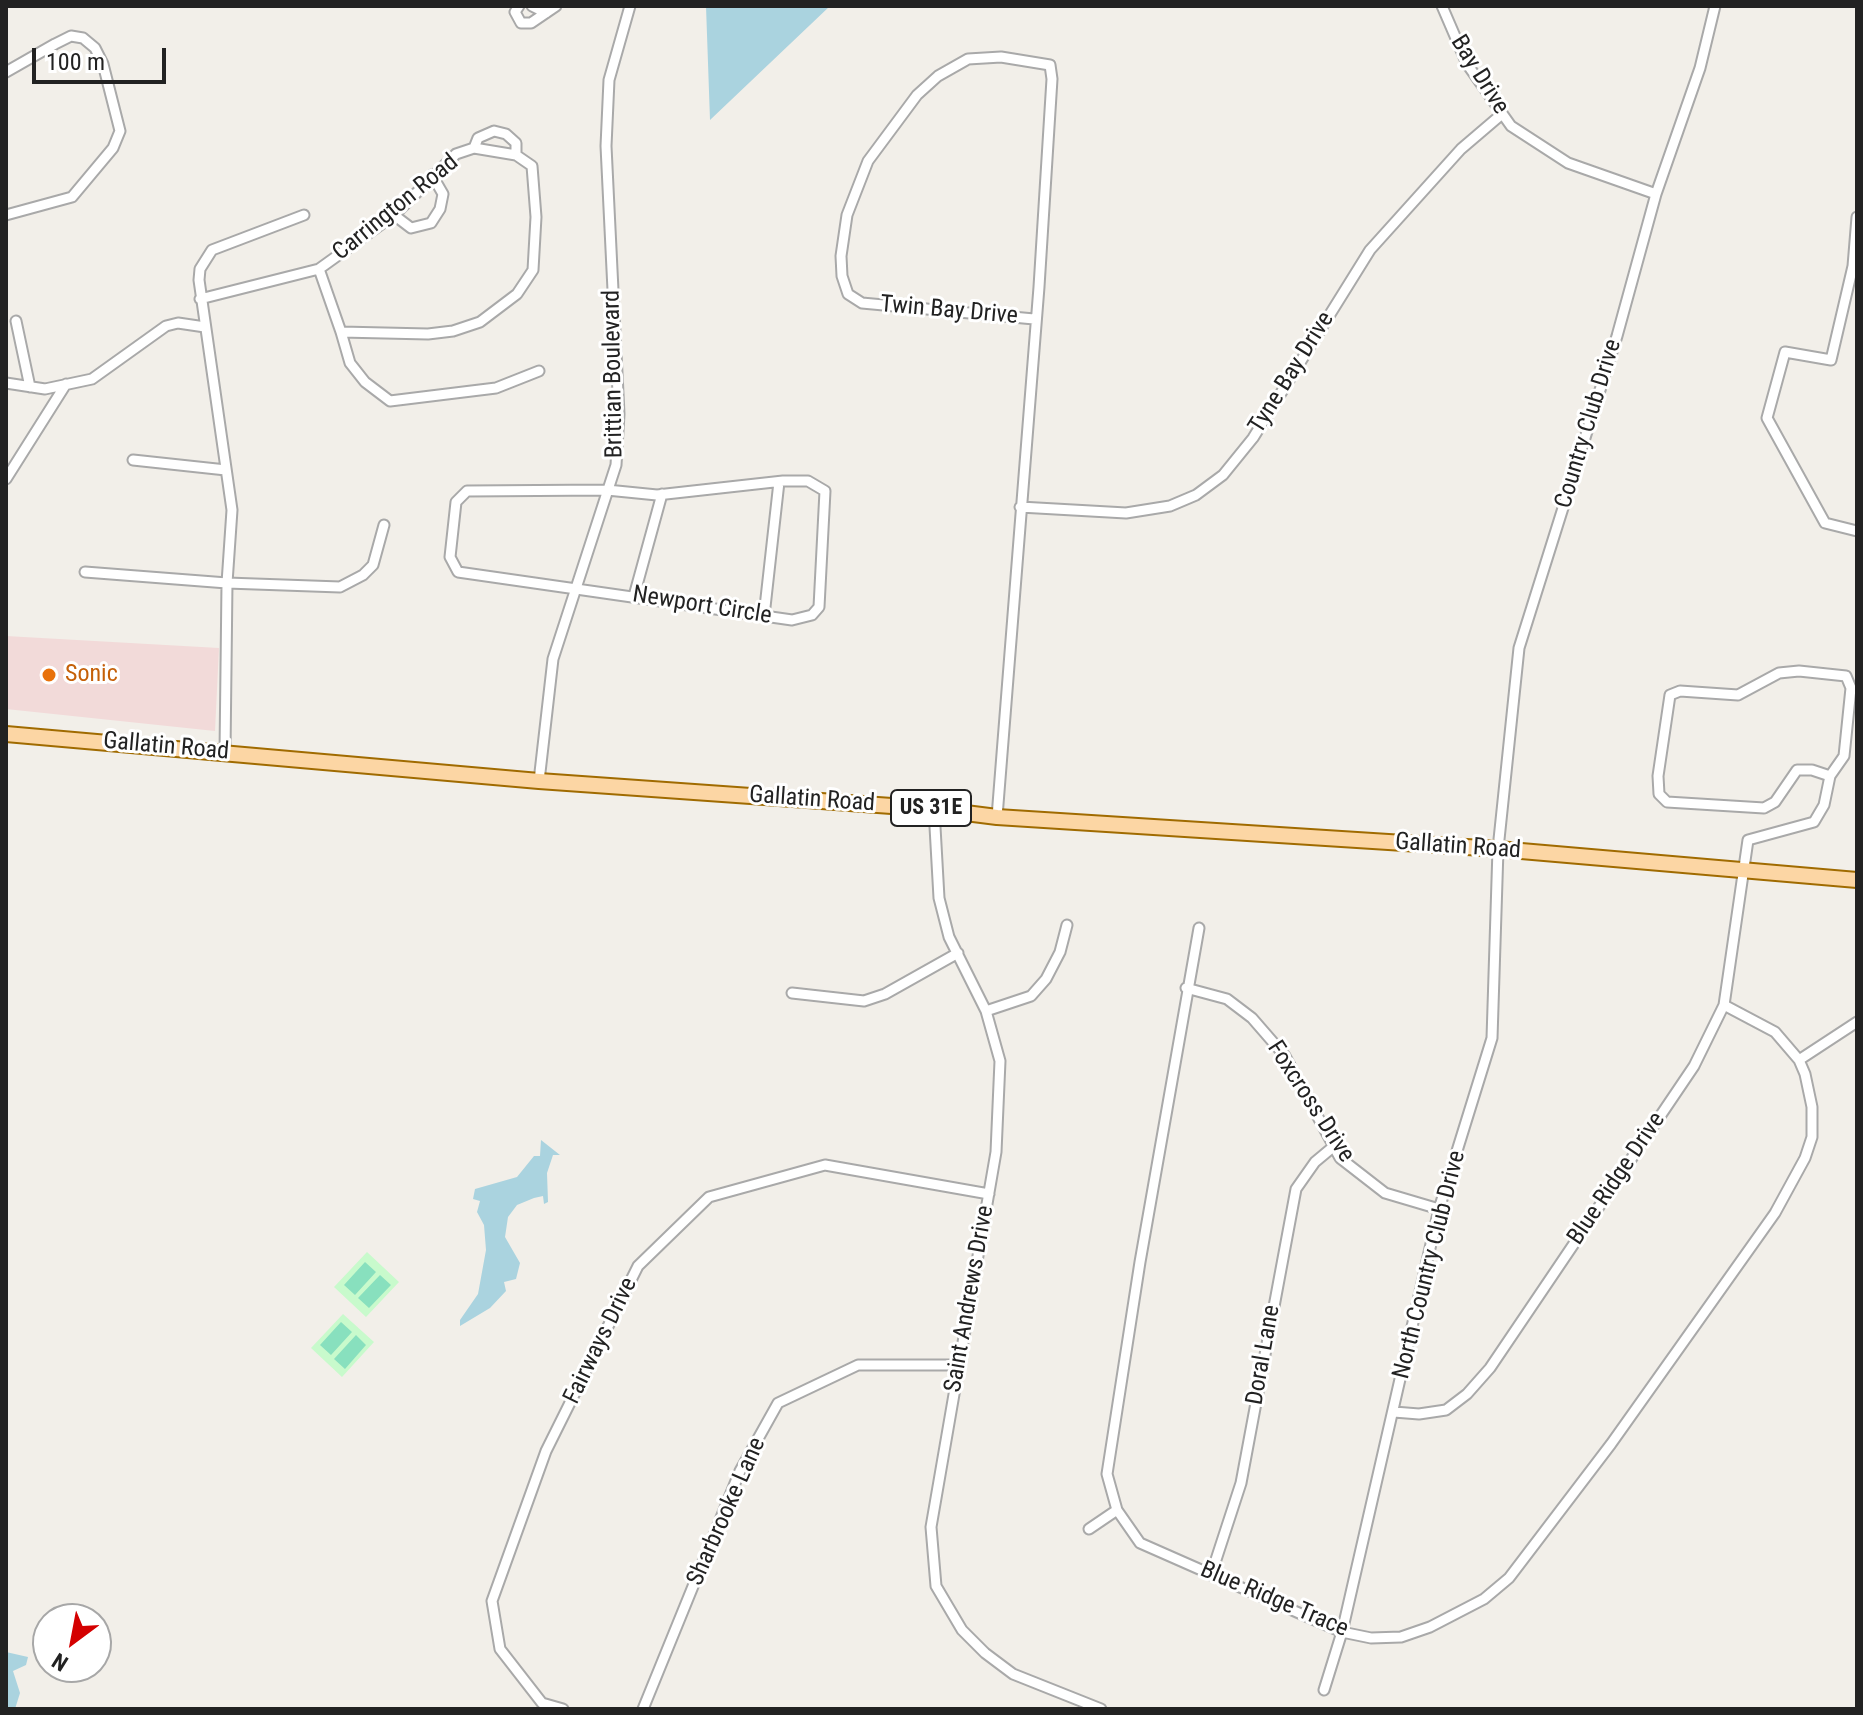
<!DOCTYPE html>
<html>
<head>
<meta charset="utf-8">
<style>
  body { margin:0 }
  #map { position:relative; width:1863px; height:1715px; overflow:hidden; background:#f2efe9; font-family:"Roboto Condensed",sans-serif }
  canvas { display:block }
  .frame { position:absolute; inset:0; border:8px solid #222; pointer-events:none }
  .north { position:absolute; left:32px; top:1603px; width:80px; height:80px; box-sizing:border-box; background:#fff; border:2px solid #a7a7a7; border-radius:50%; rotate:212deg; font-size:22px; font-weight:700; line-height:32px; text-align:center; color:#222 }
  .north::after { content:''; display:block; margin:auto; width:28px; height:36px; background:#d40000; clip-path:polygon(50% 0,100% 100%,50% 72%,0 100%) }
  .scale { position:absolute; left:32px; top:48px; width:134px; height:36px; box-sizing:border-box; border:4px solid #222; border-top:0; padding-left:10px; font-size:24px; line-height:28px; white-space:nowrap; color:#222; -webkit-text-stroke:6px #fff; paint-order:stroke }
</style>
</head>
<body>
<div id="map">
<canvas width="1863" height="1715"></canvas>
<div class="frame"></div>
<div class="north">N</div>
<div class="scale">100 m</div>
</div>
<script>
const c = document.querySelector('canvas').getContext('2d');
c.lineJoin = 'round';
function fill(path, color) { c.fillStyle = color; c.fill(path, 'evenodd'); }
const shape = rows => new Path2D(rows.map(r => 'M' + r).join(''));
function stroke(path, color, width, dash) { c.strokeStyle = color; c.lineWidth = width; c.lineCap = dash ? 'butt' : 'round'; c.setLineDash(dash || []); c.stroke(path); }
function drawText(font, color, halo, rows, align = 'center') {
  c.font = font + ' "Roboto Condensed",sans-serif'; c.lineWidth = 6; c.setLineDash([]); c.textBaseline = 'middle'; c.strokeStyle = halo; c.fillStyle = color; for (const [text, x, y, turn = 0] of rows) {
    c.save(); c.translate(x, y); c.rotate((+turn || 0) * Math.PI / 180); c.textAlign = isNaN(turn) ? turn : align; if (halo) c.strokeText(text, 0, 0); c.fillText(text, 0, 0); c.restore();
  }
}
const commercial = shape([
  [6,636,219,648,215,731,6,709]
]);
const park = shape([
  [367,1252,399,1282,366,1317,334,1287],
  [343,1314,374,1342,342,1377,311,1348]
]);
const pitch = shape([
  [365,1262,376,1272,355,1295,344,1285],
  [380,1275,391,1285,369,1308,358,1298],
  [341,1322,352,1332,331,1355,320,1345],
  [356,1335,366,1345,345,1369,334,1359]
]);
const water = shape([
  [706,6,830,6,710,120],
  [541,1140,560,1155,553,1155,547,1173,548,1202,544,1204,543,1196,534,1198,517,1205,508,1217,505,1237,520,1263,516,1279,504,1282,506,1291,490,1308,460,1326,460,1320,478,1294,486,1250,484,1225,477,1212,480,1201,473,1199,475,1189,517,1177,534,1156,540,1156],
  [6,1652,28,1657,26,1665,13,1671,20,1693,15,1709,6,1709]
]);
const minor = shape([
  [519,6,515,12,521,23,531,23,556,6],
  [532,6,546,13],
  [1442,6,1467,64,1511,126,1568,163,1656,194],
  [6,72,55,44,71,36,83,38,95,48,103,64,120,131,113,148,72,197,6,215],
  [474,148,478,138,494,131,506,134,516,143,516,155],
  [394,215,411,228,431,223,440,209,443,194,432,175],
  [1857,217,1853,266,1831,360,1785,352,1767,418,1825,523,1857,531],
  [200,299,319,269,394,215,456,154,474,148,516,155,532,166,536,217,533,270,517,294,480,322,453,331,428,334,341,332,319,269],
  [16,321,30,387],
  [341,332,350,363,365,382,390,401,496,388,539,371],
  [6,383,45,389,92,379,166,326,178,323,205,327],
  [133,460,226,470],
  [6,479,66,384],
  [783,481,808,481,825,491,819,607,812,615,792,620,458,572,450,557,456,502,467,491,607,490,657,495,783,481],
  [1020,507,1126,513,1170,506,1196,495,1223,475,1253,438,1370,250,1461,149,1502,114],
  [85,572,227,583,340,587,363,575,373,565,384,525],
  [634,596,662,494],
  [764,616,779,482],
  [225,752,227,583,232,510,199,280,200,269,212,250,304,215],
  [539,781,553,659,616,465,619,414,606,146,609,80,630,6],
  [934,809,939,898,949,937,986,1011,1000,1061,996,1152,931,1527,936,1586,962,1630,985,1653,1013,1674,1101,1709],
  [997,817,1039,287,1052,79,1050,65,1001,57,968,59,938,76,917,95,868,161,847,215,841,256,842,276,848,294,862,303,1034,319],
  [1199,928,1140,1262,1107,1474,1117,1510,1140,1543,1342,1632,1371,1638,1401,1637,1430,1627,1484,1599,1509,1578,1611,1444,1775,1213,1805,1158,1812,1137,1812,1107,1805,1074,1799,1060,1775,1032,1724,1005],
  [1186,988,1227,999,1252,1018,1285,1056,1340,1158,1385,1193,1439,1209],
  [792,993,864,1001,885,994,958,953],
  [986,1011,1031,996,1046,979,1060,952,1067,925],
  [1799,1060,1857,1022],
  [1394,1412,1419,1414,1446,1410,1467,1394,1490,1368,1694,1066,1724,1005,1748,840,1814,822,1824,805,1830,776,1812,770,1797,770,1775,802,1764,808,1667,802,1659,794,1658,776,1670,695,1680,691,1738,695,1779,673,1799,671,1846,676,1851,688,1844,756,1830,776],
  [1089,1529,1117,1510],
  [1211,1575,1241,1483,1296,1189,1315,1162,1333,1147],
  [1324,1690,1342,1632,1439,1209,1492,1038,1498,849,1519,648,1617,336,1656,194,1700,68,1715,6],
  [563,1709,542,1703,500,1649,492,1601,546,1451,638,1266,709,1197,825,1165,989,1194],
  [643,1709,740,1471,778,1403,858,1365,959,1365]
]);
const primary = shape([
  [6,734,539,781,934,809,997,817,1498,849,1857,880]
]);
const markers = [
  [49,675,8,"#e8710a"]
];
const shields = [
  [931,808,80]
];
const shieldNames = [
  ["US 31E",931,808]
];
const streetNames = [
  ["Bay Drive",1479,75,58],
  ["Carrington Road",396,208,-39],
  ["Twin Bay Drive",949,311,5],
  ["Tyne Bay Drive",1292,373,-58],
  ["Brittian Boulevard",614,374,-91],
  ["Country Club Drive",1589,424,-73],
  ["Newport Circle",702,606,9],
  ["Gallatin Road",166,747,5],
  ["Gallatin Road",812,800,4],
  ["Gallatin Road",1458,847,4],
  ["Foxcross Drive",1310,1102,57],
  ["Blue Ridge Drive",1617,1179,-56],
  ["North Country Club Drive",1430,1265,-76],
  ["Saint Andrews Drive",970,1299,-80],
  ["Fairways Drive",601,1341,-64],
  ["Doral Lane",1264,1355,-80],
  ["Sharbrooke Lane",727,1512,-66],
  ["Blue Ridge Trace",1274,1600,23]
];
const foodNames = [
  ["Sonic",65,675]
];
fill(commercial, '#f2dad9');
fill(park, '#c8facc');
fill(pitch, '#88e0be');
fill(water, '#aad3df');
stroke(minor, '#a9a9a9', 13);
stroke(primary, '#a06b00', 18);
stroke(minor, '#fff', 9);
stroke(primary, '#fcd6a4', 14);
for (const [x, y, r, color] of markers) { const dot = new Path2D(); dot.arc(x, y, r, 0, 2 * Math.PI); c.fillStyle = color; c.fill(dot); stroke(dot, '#fff', 3); }
for (const [x, y, w] of shields) { const box = new Path2D(); box.roundRect(x - w / 2, y - 18, w, 36, 6); c.fillStyle = '#fff'; c.fill(box); stroke(box, '#222', 2); }
drawText('bold 22px', '#222', null, shieldNames);
drawText('24px', '#222', '#fff', streetNames);
drawText('24px', '#c56008', '#fff', foodNames, 'left');
</script>
</body>
</html>
